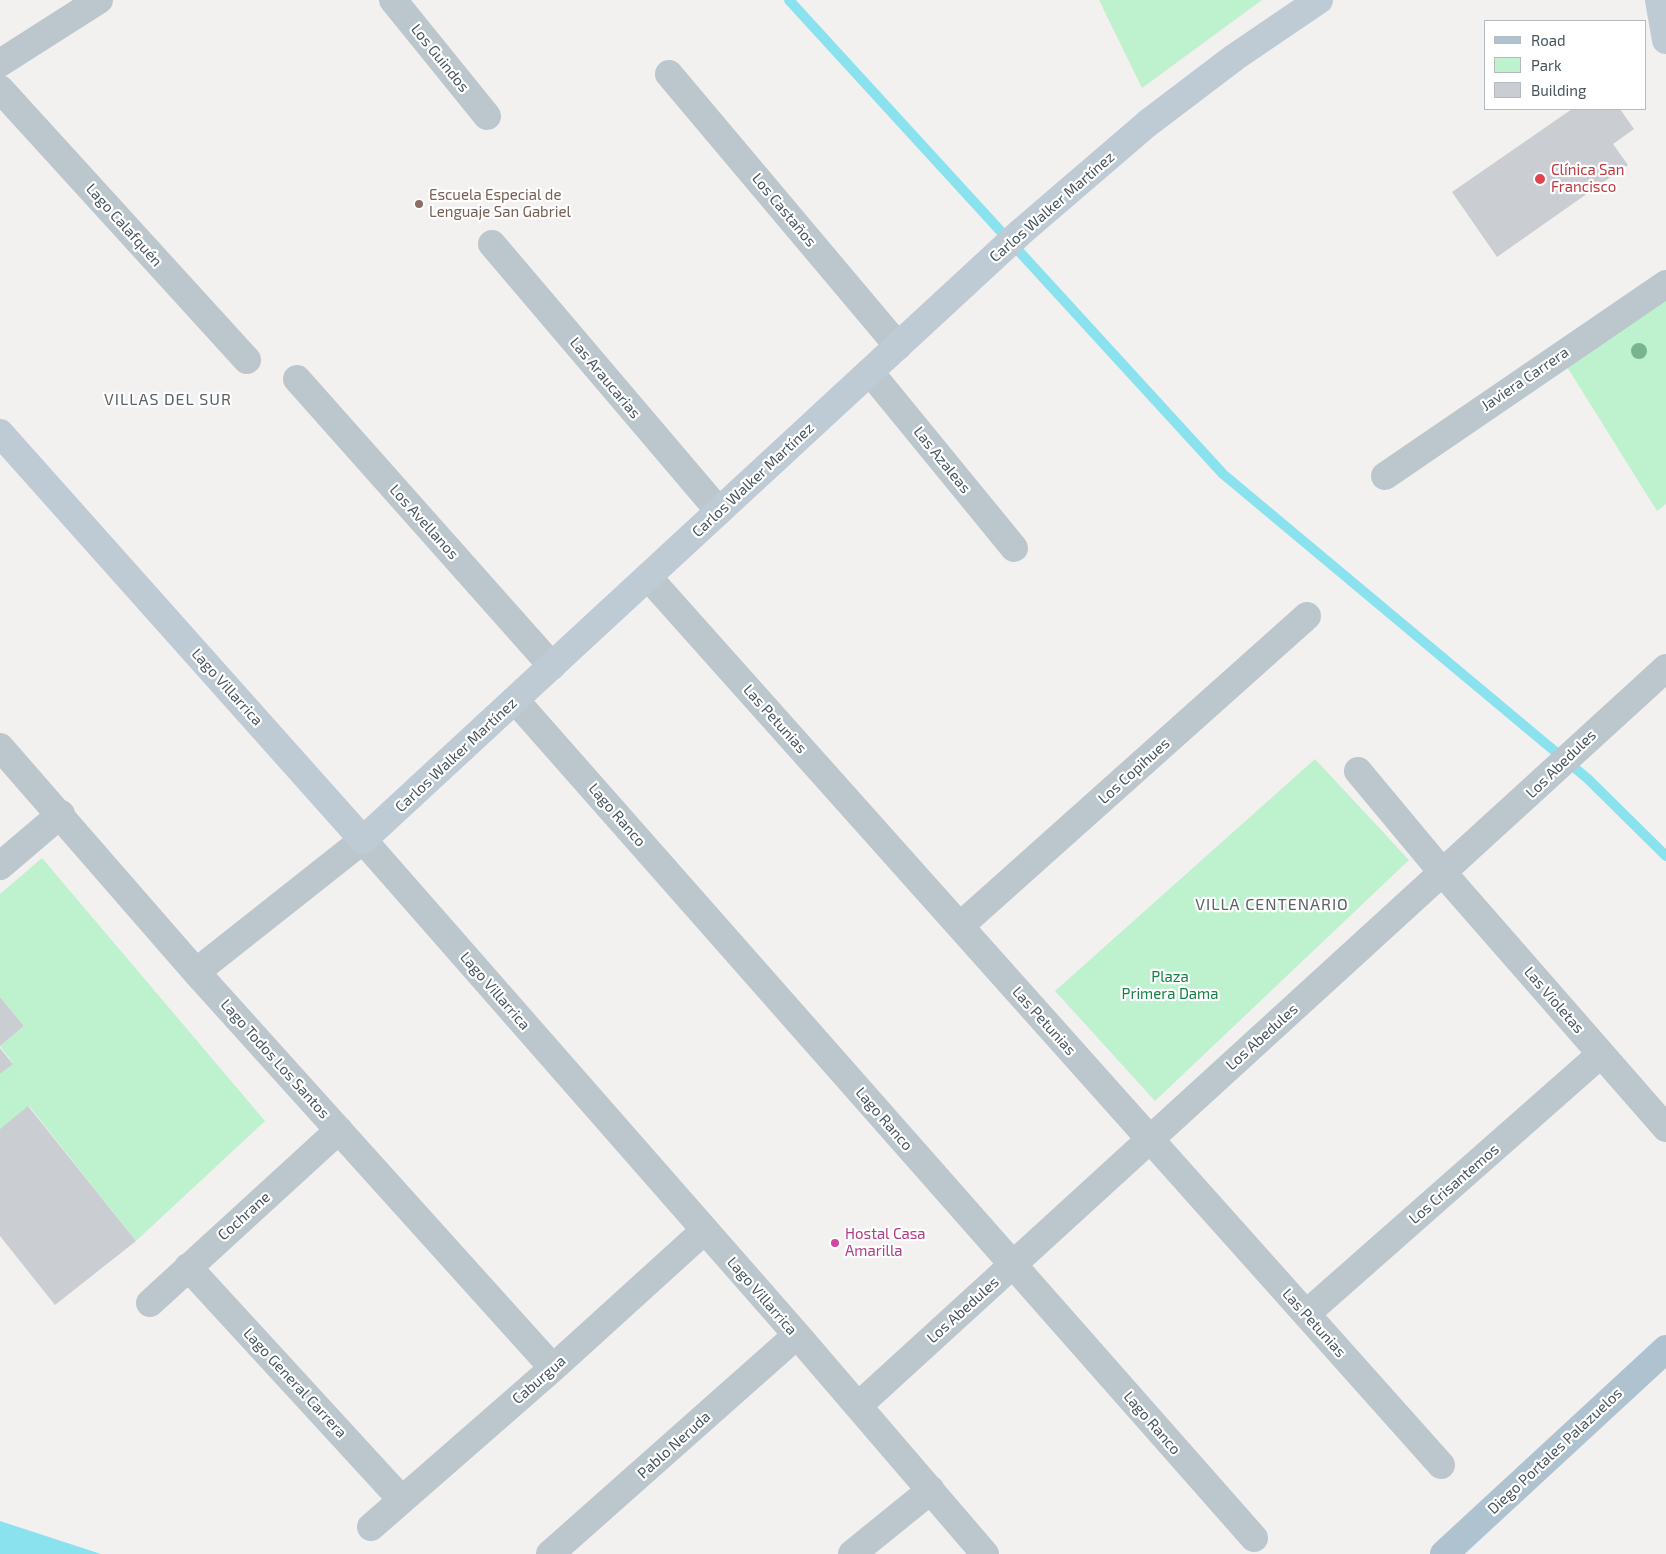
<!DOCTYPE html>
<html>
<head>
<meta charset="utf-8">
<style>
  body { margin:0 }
  #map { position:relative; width:1666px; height:1554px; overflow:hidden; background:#f3f0f0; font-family:"Exo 2",sans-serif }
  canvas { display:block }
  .legend { position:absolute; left:1484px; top:20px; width:162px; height:90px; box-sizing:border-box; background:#fff; border:1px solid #b5bbbf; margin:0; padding:6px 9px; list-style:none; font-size:15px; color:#47555e }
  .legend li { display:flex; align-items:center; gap:10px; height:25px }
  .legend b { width:25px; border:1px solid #b5bbbf }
</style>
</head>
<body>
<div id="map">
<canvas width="1666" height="1554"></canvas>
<ul class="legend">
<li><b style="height:6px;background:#afc2d0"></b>Road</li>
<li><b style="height:14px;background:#bef1ce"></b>Park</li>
<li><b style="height:14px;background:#caced3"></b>Building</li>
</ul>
</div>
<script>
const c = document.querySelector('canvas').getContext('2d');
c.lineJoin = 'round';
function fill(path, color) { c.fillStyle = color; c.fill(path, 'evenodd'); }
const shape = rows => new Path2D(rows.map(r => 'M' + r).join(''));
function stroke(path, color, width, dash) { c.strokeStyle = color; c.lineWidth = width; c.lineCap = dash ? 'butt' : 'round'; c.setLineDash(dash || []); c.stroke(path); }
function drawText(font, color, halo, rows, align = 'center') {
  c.font = font + ' "Exo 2",sans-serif'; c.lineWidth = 4.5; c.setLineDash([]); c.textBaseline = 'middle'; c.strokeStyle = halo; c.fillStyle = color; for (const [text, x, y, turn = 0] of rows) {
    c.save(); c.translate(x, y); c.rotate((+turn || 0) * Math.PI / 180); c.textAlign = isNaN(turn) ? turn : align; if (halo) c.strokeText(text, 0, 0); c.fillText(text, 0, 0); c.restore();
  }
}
const green = shape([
  [1099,0,1262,0,1142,88],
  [1666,292,1666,504,1657,511,1564,362],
  [1315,759,1409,860,1155,1101,1055,991],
  [42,858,265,1121,136,1241,29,1106,0,1129,0,1074,13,1063,0,1046,24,1026,0,997,0,894]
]);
const water = shape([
  [0,1521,101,1554,0,1554]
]);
const stream = shape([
  [789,0,1223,474,1588,779,1666,856]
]);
const building = shape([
  [1572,109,1620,109,1634,129,1613,144,1628,165,1497,257,1452,192],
  [0,997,24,1026,0,1046],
  [0,1048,13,1064,0,1074],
  [28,1106,136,1241,55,1305,0,1236,0,1129]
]);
const street = shape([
  [393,0,487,116],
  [0,63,99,0],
  [669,74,898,346],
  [0,89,247,360],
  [492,244,719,511],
  [870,372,1014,548],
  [297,379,552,666],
  [1385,476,1666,284],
  [648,577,1441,1465],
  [515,700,1254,1538],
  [0,747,196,972,553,1368],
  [1358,771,1443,873,1666,1128],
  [0,866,61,814],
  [960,926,1307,616],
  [196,972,363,840,797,1335,985,1554],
  [188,1267,402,1500],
  [150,1303,339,1130],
  [1306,1314,1601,1054],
  [858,1406,1666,668],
  [371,1527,553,1368,705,1230],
  [550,1554,797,1335],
  [852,1554,931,1490]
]);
const secondary = shape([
  [1659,0,1666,40],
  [0,433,363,840,1021,232,1148,123,1235,57,1319,0]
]);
const primary = shape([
  [1444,1554,1666,1349]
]);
const trees = [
  [1639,351]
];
const markers = [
  [1540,179,6,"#e0444e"],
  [419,204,5,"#8d6e63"],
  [835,1243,5,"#d1479c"]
];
const streetNames = [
  ["Los Guindos",440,58,51],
  ["Carlos Walker Martínez",1052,207,-41],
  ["Los Castaños",784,210,50],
  ["Lago Calafquén",124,225,48],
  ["Las Araucarias",605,378,50],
  ["Javiera Carrera",1525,379,-34],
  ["Las Azaleas",942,460,51],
  ["Carlos Walker Martínez",753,480,-43],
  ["Los Avellanos",424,522,48],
  ["Lago Villarrica",227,687,48],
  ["Las Petunias",775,719,48],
  ["Carlos Walker Martínez",456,755,-43],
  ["Los Abedules",1561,764,-44],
  ["Los Copihues",1134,771,-42],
  ["Lago Ranco",617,815,49],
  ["Lago Villarrica",495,991,49],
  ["Las Violetas",1554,1000,49],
  ["Las Petunias",1044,1021,48],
  ["Los Abedules",1262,1037,-42],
  ["Lago Todos Los Santos",275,1059,48],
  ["Lago Ranco",884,1119,49],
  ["Los Crisantemos",1454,1184,-41],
  ["Cochrane",244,1216,-42],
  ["Lago Villarrica",762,1296,49],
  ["Los Abedules",963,1310,-42],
  ["Las Petunias",1314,1323,48],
  ["Caburgua",539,1380,-41],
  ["Lago General Carrera",295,1383,47],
  ["Lago Ranco",1152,1423,49],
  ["Pablo Neruda",674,1445,-42],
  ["Diego Portales Palazuelos",1555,1451,-43]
];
const healthNames = [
  ["Clínica San",1551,170],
  ["Francisco",1551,187]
];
const educationNames = [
  ["Escuela Especial de",429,195],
  ["Lenguaje San Gabriel",429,212]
];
const parkNames = [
  ["Plaza",1170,977],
  ["Primera Dama",1170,994]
];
const hotelNames = [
  ["Hostal Casa",845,1234],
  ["Amarilla",845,1251]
];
const neighbourhoodNames = [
  ["VILLAS DEL SUR",168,400],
  ["VILLA CENTENARIO",1272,905]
];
fill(green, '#bef1ce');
fill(water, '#8ae2ef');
stroke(stream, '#8ae2ef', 10);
fill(building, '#caced3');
stroke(street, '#bbc6cd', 28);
stroke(secondary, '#becad4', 28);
stroke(primary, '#afc2d0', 28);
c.fillStyle = '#79b491';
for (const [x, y] of trees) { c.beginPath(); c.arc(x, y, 8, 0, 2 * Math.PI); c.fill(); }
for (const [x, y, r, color] of markers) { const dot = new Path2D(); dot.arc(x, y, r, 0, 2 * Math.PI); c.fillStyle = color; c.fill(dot); stroke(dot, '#fff', 2); }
drawText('15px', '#47555e', '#fff', streetNames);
drawText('15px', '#be3a42', '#fff', healthNames, 'left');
drawText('15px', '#785e54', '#fff', educationNames, 'left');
drawText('15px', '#158343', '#fff', parkNames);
drawText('15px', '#b23c85', '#fff', hotelNames, 'left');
c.letterSpacing = '1px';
drawText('16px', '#5c6166', '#fff', neighbourhoodNames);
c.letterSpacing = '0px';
</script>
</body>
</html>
